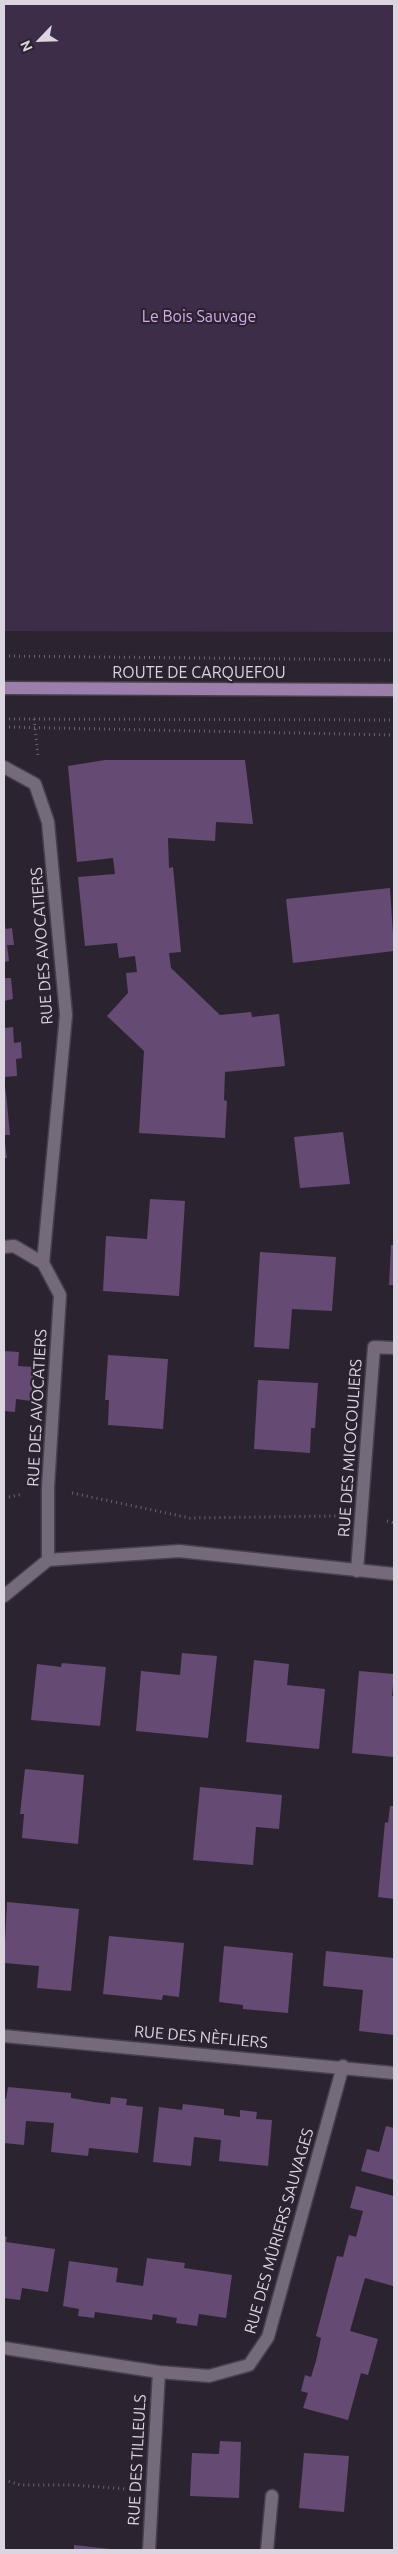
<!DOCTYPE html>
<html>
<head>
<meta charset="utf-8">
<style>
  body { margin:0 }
  #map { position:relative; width:398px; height:2554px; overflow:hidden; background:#2c2330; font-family:Ubuntu,sans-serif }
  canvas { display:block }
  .frame { position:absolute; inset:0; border:5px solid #dad5de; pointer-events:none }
  .north { position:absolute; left:15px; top:15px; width:50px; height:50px; -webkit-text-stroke:4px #2c2330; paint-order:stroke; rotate:246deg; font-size:14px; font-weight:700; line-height:20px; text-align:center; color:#dad5de }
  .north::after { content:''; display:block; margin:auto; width:18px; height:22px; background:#dad5de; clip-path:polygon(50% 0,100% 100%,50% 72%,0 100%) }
</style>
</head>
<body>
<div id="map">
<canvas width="398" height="2554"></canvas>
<div class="frame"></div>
<div class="north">N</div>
</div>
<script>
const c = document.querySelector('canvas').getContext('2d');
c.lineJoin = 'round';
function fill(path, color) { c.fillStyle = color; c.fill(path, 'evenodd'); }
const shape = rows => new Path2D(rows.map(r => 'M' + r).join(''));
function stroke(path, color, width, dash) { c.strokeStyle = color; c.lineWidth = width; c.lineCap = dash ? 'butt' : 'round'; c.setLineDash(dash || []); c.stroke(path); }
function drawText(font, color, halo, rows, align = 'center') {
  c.font = font + ' Ubuntu,sans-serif'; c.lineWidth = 4.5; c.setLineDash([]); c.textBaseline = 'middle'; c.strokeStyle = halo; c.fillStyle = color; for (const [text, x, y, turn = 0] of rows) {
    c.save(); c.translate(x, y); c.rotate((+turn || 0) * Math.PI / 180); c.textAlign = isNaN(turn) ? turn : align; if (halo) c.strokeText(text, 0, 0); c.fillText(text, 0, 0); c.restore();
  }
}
const green = shape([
  [4,4,394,4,394,632,4,631]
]);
const building = shape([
  [105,760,245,760,253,824,216,822,215,841,168,838,169,868,173,867,181,952,169,953,171,968,220,1015,251,1012,252,1017,279,1014,285,1066,225,1072,224,1100,227,1101,225,1138,139,1133,144,1051,107,1016,128,993,126,973,137,972,135,956,119,958,117,943,85,946,78,877,115,874,113,858,77,862,68,766],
  [390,888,394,951,293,963,286,899],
  [4,924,6,929,12,928,14,945,7,945,9,961,4,962],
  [4,978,11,978,13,999,4,1001],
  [13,1027,14,1043,21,1042,22,1058,16,1059,17,1076,4,1077,4,1028],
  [4,1082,6,1093,10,1135,4,1135],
  [343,1132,350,1184,300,1188,294,1137],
  [4,1136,7,1158,4,1158],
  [150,1199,185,1201,179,1296,103,1291,106,1236,147,1239],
  [391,1245,394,1245,394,1285,389,1285],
  [260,1252,336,1257,332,1311,292,1309,289,1349,254,1347],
  [4,1351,19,1352,18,1366,34,1367,31,1401,16,1399,15,1412,4,1411],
  [108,1355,168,1359,163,1429,108,1425,109,1400,105,1400],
  [258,1380,318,1383,315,1428,311,1428,310,1453,254,1449],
  [182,1653,217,1656,208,1738,136,1731,141,1671,180,1675],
  [254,1660,289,1664,287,1685,325,1689,319,1749,246,1742],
  [62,1663,106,1667,100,1726,31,1720,37,1664,61,1667],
  [359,1671,394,1674,392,1696,394,1696,394,1757,352,1753],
  [25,1769,84,1775,78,1844,22,1838,24,1814,20,1814],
  [200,1787,282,1795,279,1829,256,1827,253,1865,193,1860],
  [390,1806,394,1806,394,1899,378,1897,385,1822,388,1823],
  [7,1902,79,1909,71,1991,37,1988,39,1966,4,1963],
  [109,1936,184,1943,179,1997,163,1995,162,2000,103,1994],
  [224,1946,293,1953,288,2013,243,2009,243,2005,219,2002],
  [326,1951,394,1958,394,2035,359,2031,363,1990,323,1986],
  [8,2087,71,2093,71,2098,94,2102,110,2104,111,2097,127,2099,126,2105,143,2107,138,2153,89,2148,88,2156,51,2152,54,2123,26,2121,24,2145,4,2143,4,2099,6,2099],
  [183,2104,224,2109,224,2115,240,2117,240,2110,257,2112,256,2119,272,2120,268,2166,219,2161,221,2140,194,2137,191,2166,153,2162,159,2107,182,2110],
  [386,2126,394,2128,394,2180,361,2171,367,2149,379,2152],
  [356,2186,394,2196,394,2280,393,2286,365,2278,350,2331,378,2339,368,2375,361,2373,348,2420,303,2408,308,2393,301,2391,305,2375,311,2377,316,2361,321,2338,316,2336,337,2256,343,2257,349,2235,356,2237,363,2211,350,2208],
  [4,2236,7,2237,6,2242,55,2249,48,2292,22,2288,20,2300,4,2298],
  [147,2258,185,2263,184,2268,232,2275,226,2318,199,2314,197,2326,176,2323,177,2318,153,2314,152,2320,95,2312,94,2318,78,2316,79,2309,63,2306,69,2261,118,2268,116,2282,143,2286],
  [220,2441,241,2442,239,2498,190,2496,192,2453,219,2454],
  [304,2453,349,2456,344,2512,299,2508],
  [74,2545,110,2549,110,2550,74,2550]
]);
const path = shape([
  [4,656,394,660],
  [4,719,394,720],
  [34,719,38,756],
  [4,727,394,735],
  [72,1493,190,1518,336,1516],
  [4,1498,23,1494],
  [387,1521,394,1523],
  [4,2480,21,2485,74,2485,127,2489]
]);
const minor = shape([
  [4,767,35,784,48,822,66,1015,43,1263],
  [4,1247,14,1246,43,1263,60,1295,48,1487,48,1560],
  [357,1571,374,1347,394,1348],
  [4,1596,48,1560,179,1551,394,1574],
  [4,2036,394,2073],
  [4,2348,159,2372,209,2376,249,2365,268,2337,343,2066],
  [149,2550,159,2372],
  [267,2550,272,2496]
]);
const major = shape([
  [4,688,394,690]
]);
const parkNames = [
  ["Le Bois Sauvage",199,317]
];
const streetNames = [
  ["ROUTE DE CARQUEFOU",199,673],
  ["RUE DES AVOCATIERS",42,946,-94],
  ["RUE DES AVOCATIERS",37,1408,-87],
  ["RUE DES MICOCOULIERS",350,1448,-86],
  ["RUE DES NÈFLIERS",201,2037,5],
  ["RUE DES MÛRIERS SAUVAGES",279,2231,-74],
  ["RUE DES TILLEULS",137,2460,-87]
];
fill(green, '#3e2d48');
fill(building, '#654b73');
stroke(minor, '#47404b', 15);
stroke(major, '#47404b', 15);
stroke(path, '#6b646f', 3, [1, 4]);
stroke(minor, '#746a79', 12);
stroke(major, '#9b7eaa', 12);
drawText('16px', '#d5abec', '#2c2330', parkNames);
drawText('16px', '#dad5de', '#2c2330', streetNames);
</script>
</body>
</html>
